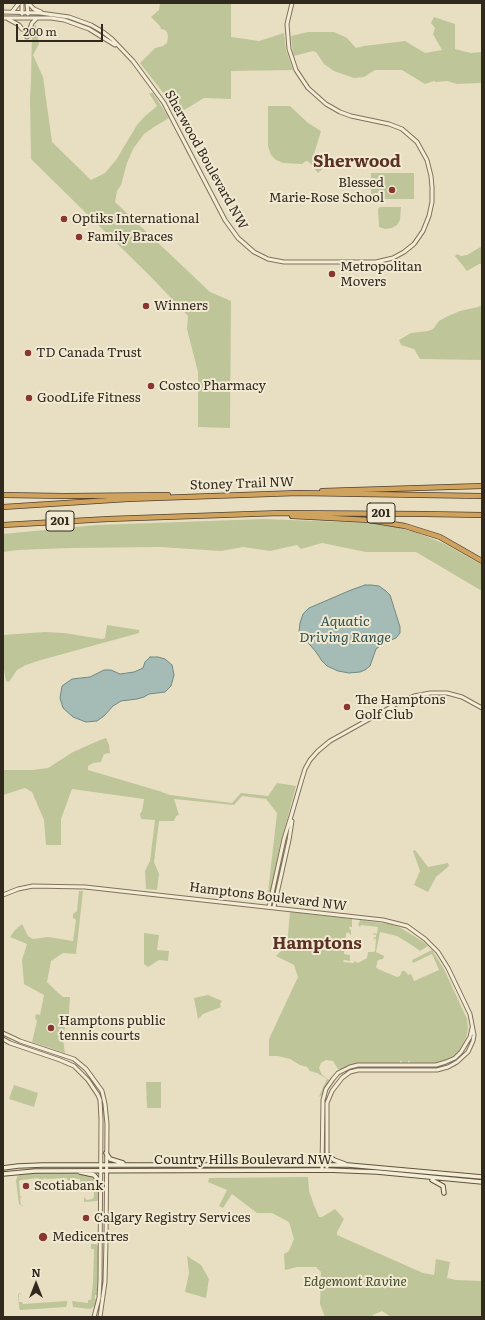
<!DOCTYPE html>
<html>
<head>
<meta charset="utf-8">
<style>
  body { margin:0 }
  #map { position:relative; width:485px; height:1320px; overflow:hidden; background:#e8dfc3; font-family:Literata,serif }
  canvas { display:block }
  .frame { position:absolute; inset:0; border:4px solid #32291e; pointer-events:none }
  .north { position:absolute; left:16px; top:1264px; width:40px; height:40px; -webkit-text-stroke:3px #f1e9d2; paint-order:stroke; rotate:0deg; font-size:11px; font-weight:700; line-height:16px; text-align:center; color:#32291e }
  .north::after { content:''; display:block; margin:auto; width:14px; height:18px; background:#32291e; clip-path:polygon(50% 0,100% 100%,50% 72%,0 100%) }
  .scale { position:absolute; left:16px; top:24px; width:87px; height:18px; box-sizing:border-box; border:2px solid #32291e; border-top:0; padding-left:5px; font-size:12px; line-height:14px; white-space:nowrap; color:#32291e; -webkit-text-stroke:3px #f1e9d2; paint-order:stroke }
</style>
</head>
<body>
<div id="map">
<canvas width="485" height="1320"></canvas>
<div class="frame"></div>
<div class="north">N</div>
<div class="scale">200 m</div>
</div>
<script>
const c = document.querySelector('canvas').getContext('2d');
c.lineJoin = 'round';
function fill(path, color) { c.fillStyle = color; c.fill(path, 'evenodd'); }
const shape = rows => new Path2D(rows.map(r => 'M' + r).join(''));
function stroke(path, color, width, dash) { c.strokeStyle = color; c.lineWidth = width; c.lineCap = dash ? 'butt' : 'round'; c.setLineDash(dash || []); c.stroke(path); }
function drawText(font, color, halo, rows, align = 'center') {
  c.font = font + ' Literata,serif'; c.lineWidth = 4; c.setLineDash([]); c.textBaseline = 'middle'; c.strokeStyle = halo; c.fillStyle = color; for (const [text, x, y, turn = 0] of rows) {
    c.save(); c.translate(x, y); c.rotate((+turn || 0) * Math.PI / 180); c.textAlign = isNaN(turn) ? turn : align; if (halo) c.strokeText(text, 0, 0); c.fillText(text, 0, 0); c.restore();
  }
}
const green = shape([
  [160,3,231,3,231,37,259,41,284,33,286,50,293,70,231,71,231,99,204,98,176,115,164,94,140,63,155,48,163,46,167,43,168,36,167,32,165,30,161,29,160,26,151,17,159,10],
  [434,17,455,24,455,49,471,53,482,52,482,83,457,84,447,81,436,82,434,81,425,84,402,70,375,70,364,77,354,78,334,71,324,64,316,52,313,51,294,56,293,53,291,36,308,32,334,32,347,38,356,48,364,46,405,41,425,53,442,50,433,34,435,28,431,23],
  [35,25,36,25,39,44,33,55,43,77,52,142,91,180,105,173,116,160,137,125,144,117,157,106,149,93,153,93,169,118,154,127,144,134,133,149,127,163,121,185,117,191,115,202,210,292,231,301,230,428,198,427,198,372,187,329,188,316,151,277,31,159,30,99,31,80,32,31],
  [268,106,290,106,308,123,321,131,314,154,315,157,327,164,318,173,309,162,306,161,302,164,283,163,276,160,271,155,268,146],
  [371,173,414,173,414,199,371,199],
  [380,207,401,207,400,220,397,225,392,228,385,229,379,227,378,209],
  [482,246,482,264,479,264,467,271,455,256,457,254,461,256,467,255],
  [482,305,482,360,420,359,414,349,401,345,399,340,411,333,428,331,433,329,439,321,446,317,460,311,478,307],
  [264,519,369,523,395,527,415,532,443,543,482,565,482,591,416,552,366,552,322,543,301,549,297,545,270,551,243,547,221,551,160,547,70,548,18,550,3,552,3,534,97,525],
  [107,625,139,630,139,633,41,660,26,665,17,670,9,682,6,681,3,664,3,635,45,632,64,633,102,639,105,638],
  [106,738,109,745,110,753,104,754,101,762,93,763,88,766,88,770,159,791,170,795,232,803,241,793,268,796,277,783,296,786,280,845,269,900,267,901,277,813,266,799,242,796,234,805,174,799,179,815,176,816,174,821,159,821,154,862,159,874,157,890,146,889,145,871,150,861,155,820,141,819,140,814,142,811,144,799,72,789,61,819,61,845,46,845,44,820,32,792,25,788,3,795,3,770,33,770,48,768,73,752,100,740],
  [415,850,428,867,448,863,449,866,436,877,428,892,414,885,420,871,413,851],
  [79,891,83,891,76,954,63,953,51,961,47,982,55,990,63,997,70,997,69,1013,65,1026,63,1040,65,1053,32,1042,37,1021,35,1018,36,1014,40,1015,44,995,24,984,22,960,27,944,10,937,15,930,22,924,28,936,33,939,48,937,73,941,76,920,73,918,73,914,77,911],
  [290,912,352,919,352,927,349,927,349,928,351,930,351,935,348,932,346,934,344,954,350,955,350,961,344,960,343,962,354,963,354,961,358,963,367,958,368,952,373,952,375,951,376,939,375,938,375,940,373,938,376,937,376,935,373,934,373,933,377,934,378,927,361,925,360,927,358,925,360,920,389,924,399,927,422,941,428,946,420,951,410,944,397,936,380,932,376,952,384,956,383,959,378,960,376,967,378,969,397,977,400,976,402,971,405,971,408,975,411,974,414,981,439,970,432,954,413,963,412,960,432,950,444,969,467,1019,468,1029,466,1038,459,1052,450,1058,438,1063,410,1063,410,1061,408,1061,408,1063,402,1063,402,1061,400,1061,400,1063,362,1063,351,1065,342,1069,338,1069,333,1061,326,1060,321,1063,319,1068,322,1075,329,1080,322,1095,319,1097,323,1087,327,1079,317,1073,310,1071,307,1067,300,1065,290,1059,278,1056,269,1056,269,1039,298,977,294,965,276,956,287,945],
  [144,933,159,935,157,950,169,951,168,961,159,960,148,967,144,964],
  [208,995,222,1001,220,1004,221,1007,203,1014,198,1019,194,998],
  [146,1082,161,1082,161,1108,147,1108],
  [14,1085,38,1093,34,1107,9,1099],
  [70,1172,95,1176,98,1185,99,1199,97,1201,84,1202,84,1197,87,1200,92,1199,94,1197,94,1185,90,1182,80,1182,80,1179,70,1178,70,1180,68,1181,67,1178,48,1179,44,1178,41,1181,38,1178,21,1180,19,1181,20,1196,22,1197,20,1198,21,1205,23,1205,22,1206,19,1204,16,1181,17,1177,20,1174,27,1173],
  [308,1177,309,1191,314,1205,319,1217,322,1217,335,1209,344,1219,337,1232,337,1235,423,1273,434,1275,436,1259,450,1262,447,1278,456,1280,482,1281,482,1317,391,1317,382,1311,373,1315,373,1317,325,1317,320,1304,321,1272,316,1267,297,1267,285,1270,284,1254,289,1251,294,1239,289,1222,272,1213,257,1213,232,1194,223,1208,219,1206,227,1190,208,1182,209,1178],
  [91,1244,96,1244,98,1246,98,1275,97,1295,95,1295,95,1299,97,1299,95,1306,90,1309,73,1307,72,1301,88,1303,88,1300,91,1300,93,1283,94,1249,91,1249],
  [187,1256,201,1265,209,1279,206,1298,185,1292,189,1273],
  [20,1293,21,1294,19,1294,19,1302,22,1302,23,1304,67,1301,67,1298,67,1304,66,1307,20,1310,19,1307,18,1294]
]);
const water = shape([
  [365,585,371,585,379,586,386,591,390,595,400,627,400,633,396,638,384,643,376,649,370,666,365,670,360,672,349,673,338,671,327,666,322,661,316,652,299,632,300,623,303,614,309,608,351,590,365,585],
  [150,657,158,657,165,659,172,665,174,675,171,686,165,692,149,694,144,697,137,699,121,701,113,706,104,716,97,721,86,722,73,717,63,708,60,698,62,686,72,679,90,677,104,670,111,670,120,674,134,672,143,668,145,662,150,657]
]);
const tertiary = shape([
  [22,3,22,14],
  [27,3,28,14],
  [28,3,34,9,41,12],
  [3,12,40,13,69,17,91,25,103,32,112,39,133,61,164,103,225,220,238,238,254,252,268,259,284,262,376,262,393,258,404,252,414,244,423,231,429,216,432,202,432,187,431,176,427,160,417,142,402,129,389,124,351,116,340,112,326,104,308,88,296,70,289,49,287,24,292,3],
  [12,12,19,3],
  [3,18,51,18,64,20,89,29,115,45],
  [8,19,19,25,22,29],
  [27,37,32,23,37,18],
  [3,895,18,889,33,886,85,887,383,920,407,926,425,939,438,952,448,968,470,1014,474,1035,473,1041,468,1052,457,1062,448,1067,437,1070,358,1070,350,1072,342,1078,332,1091,327,1103,327,1167],
  [269,907,284,839,292,813,301,782,305,769,310,760,318,751,330,741,400,702,414,696,430,693,447,693,462,697,482,708],
  [274,907,289,840,292,821],
  [3,1033,20,1041,74,1059,86,1069,102,1091,105,1104,107,1124,106,1241,105,1282,100,1317],
  [3,1039,10,1043,60,1060,74,1066,88,1080,98,1095,100,1100,101,1119,100,1280,99,1298,94,1317],
  [322,1170,323,1100,326,1089,333,1079,338,1073,350,1067,358,1065,436,1065,446,1062,455,1058,461,1052,470,1037,472,1028]
]);
const secondary = shape([
  [106,1153,110,1159,123,1163],
  [327,1154,334,1160,345,1164],
  [3,1168,18,1166,43,1165,348,1165,482,1177],
  [80,1172,94,1175,100,1182],
  [3,1174,35,1171,327,1170,377,1172,482,1182],
  [432,1180,443,1186,444,1193]
]);
const motorway = shape([
  [322,491,482,486],
  [3,495,65,496,168,495],
  [3,507,128,499,298,493,482,496],
  [292,516,369,520,405,526,440,537,482,561],
  [3,525,108,519,280,513,424,514,482,515]
]);
const markers = [
  [392,190,4,"#893633"],
  [64,219,4,"#893633"],
  [79,237,4,"#893633"],
  [332,274,4,"#893633"],
  [146,306,4,"#893633"],
  [28,353,4,"#893633"],
  [151,386,4,"#893633"],
  [29,398,4,"#893633"],
  [347,707,4,"#893633"],
  [51,1028,4,"#893633"],
  [26,1186,4,"#893633"],
  [86,1218,4,"#893633"],
  [43,1237,5,"#893633"]
];
const shields = [
  [381,513,28],
  [60,521,28]
];
const shieldNames = [
  ["201",381,513],
  ["201",60,521]
];
const streetNames = [
  ["Sherwood Boulevard NW",206,160,61],
  ["Stoney Trail NW",242,484,-2],
  ["Hamptons Boulevard NW",268,897,7],
  ["Country Hills Boulevard NW",243,1160]
];
const poiNames = [
  ["Blessed",384,183,"right"],
  ["Marie-Rose School",384,198,"right"],
  ["Optiks International",72,219],
  ["Family Braces",87,237],
  ["Metropolitan",340,267],
  ["Movers",340,282],
  ["Winners",154,306],
  ["TD Canada Trust",36,353],
  ["Costco Pharmacy",159,386],
  ["GoodLife Fitness",37,398],
  ["The Hamptons",355,700],
  ["Golf Club",355,715],
  ["Hamptons public",59,1021],
  ["tennis courts",59,1036],
  ["Scotiabank",34,1186],
  ["Calgary Registry Services",94,1218],
  ["Medicentres",52,1237]
];
const parkNames = [
  ["Edgemont Ravine",355,1282]
];
const waterNames = [
  ["Aquatic",345,622],
  ["Driving Range",345,638]
];
const districtNames = [
  ["Sherwood",357,162],
  ["Hamptons",317,944]
];
fill(green, '#bec599');
fill(water, '#a5bcb6');
stroke(water, '#6d8983', 1);
stroke(tertiary, '#81715c', 5);
stroke(secondary, '#63533f', 5.5);
stroke(motorway, '#4f4030', 6);
stroke(tertiary, '#f4edd5', 3);
stroke(secondary, '#f4edd5', 3.5);
stroke(motorway, '#cfa25d', 4.5);
for (const [x, y, r, color] of markers) { const dot = new Path2D(); dot.arc(x, y, r, 0, 2 * Math.PI); c.fillStyle = color; c.fill(dot); stroke(dot, '#f1e9d2', 1.5); }
for (const [x, y, w] of shields) { const box = new Path2D(); box.roundRect(x - w / 2, y - 10, w, 20, 3); c.fillStyle = '#f1e9d2'; c.fill(box); stroke(box, '#32291e', 1); }
drawText('bold 12px', '#32291e', null, shieldNames);
drawText('13px', '#32291e', '#f1e9d2', streetNames);
drawText('13px', '#32291e', '#f1e9d2', poiNames, 'left');
drawText('italic 13px', '#414d27', '#f1e9d2', parkNames);
drawText('italic 14px', '#2f5150', '#f1e9d2', waterNames);
drawText('bold 17px', '#5a3123', '#f1e9d2', districtNames);
</script>
</body>
</html>
